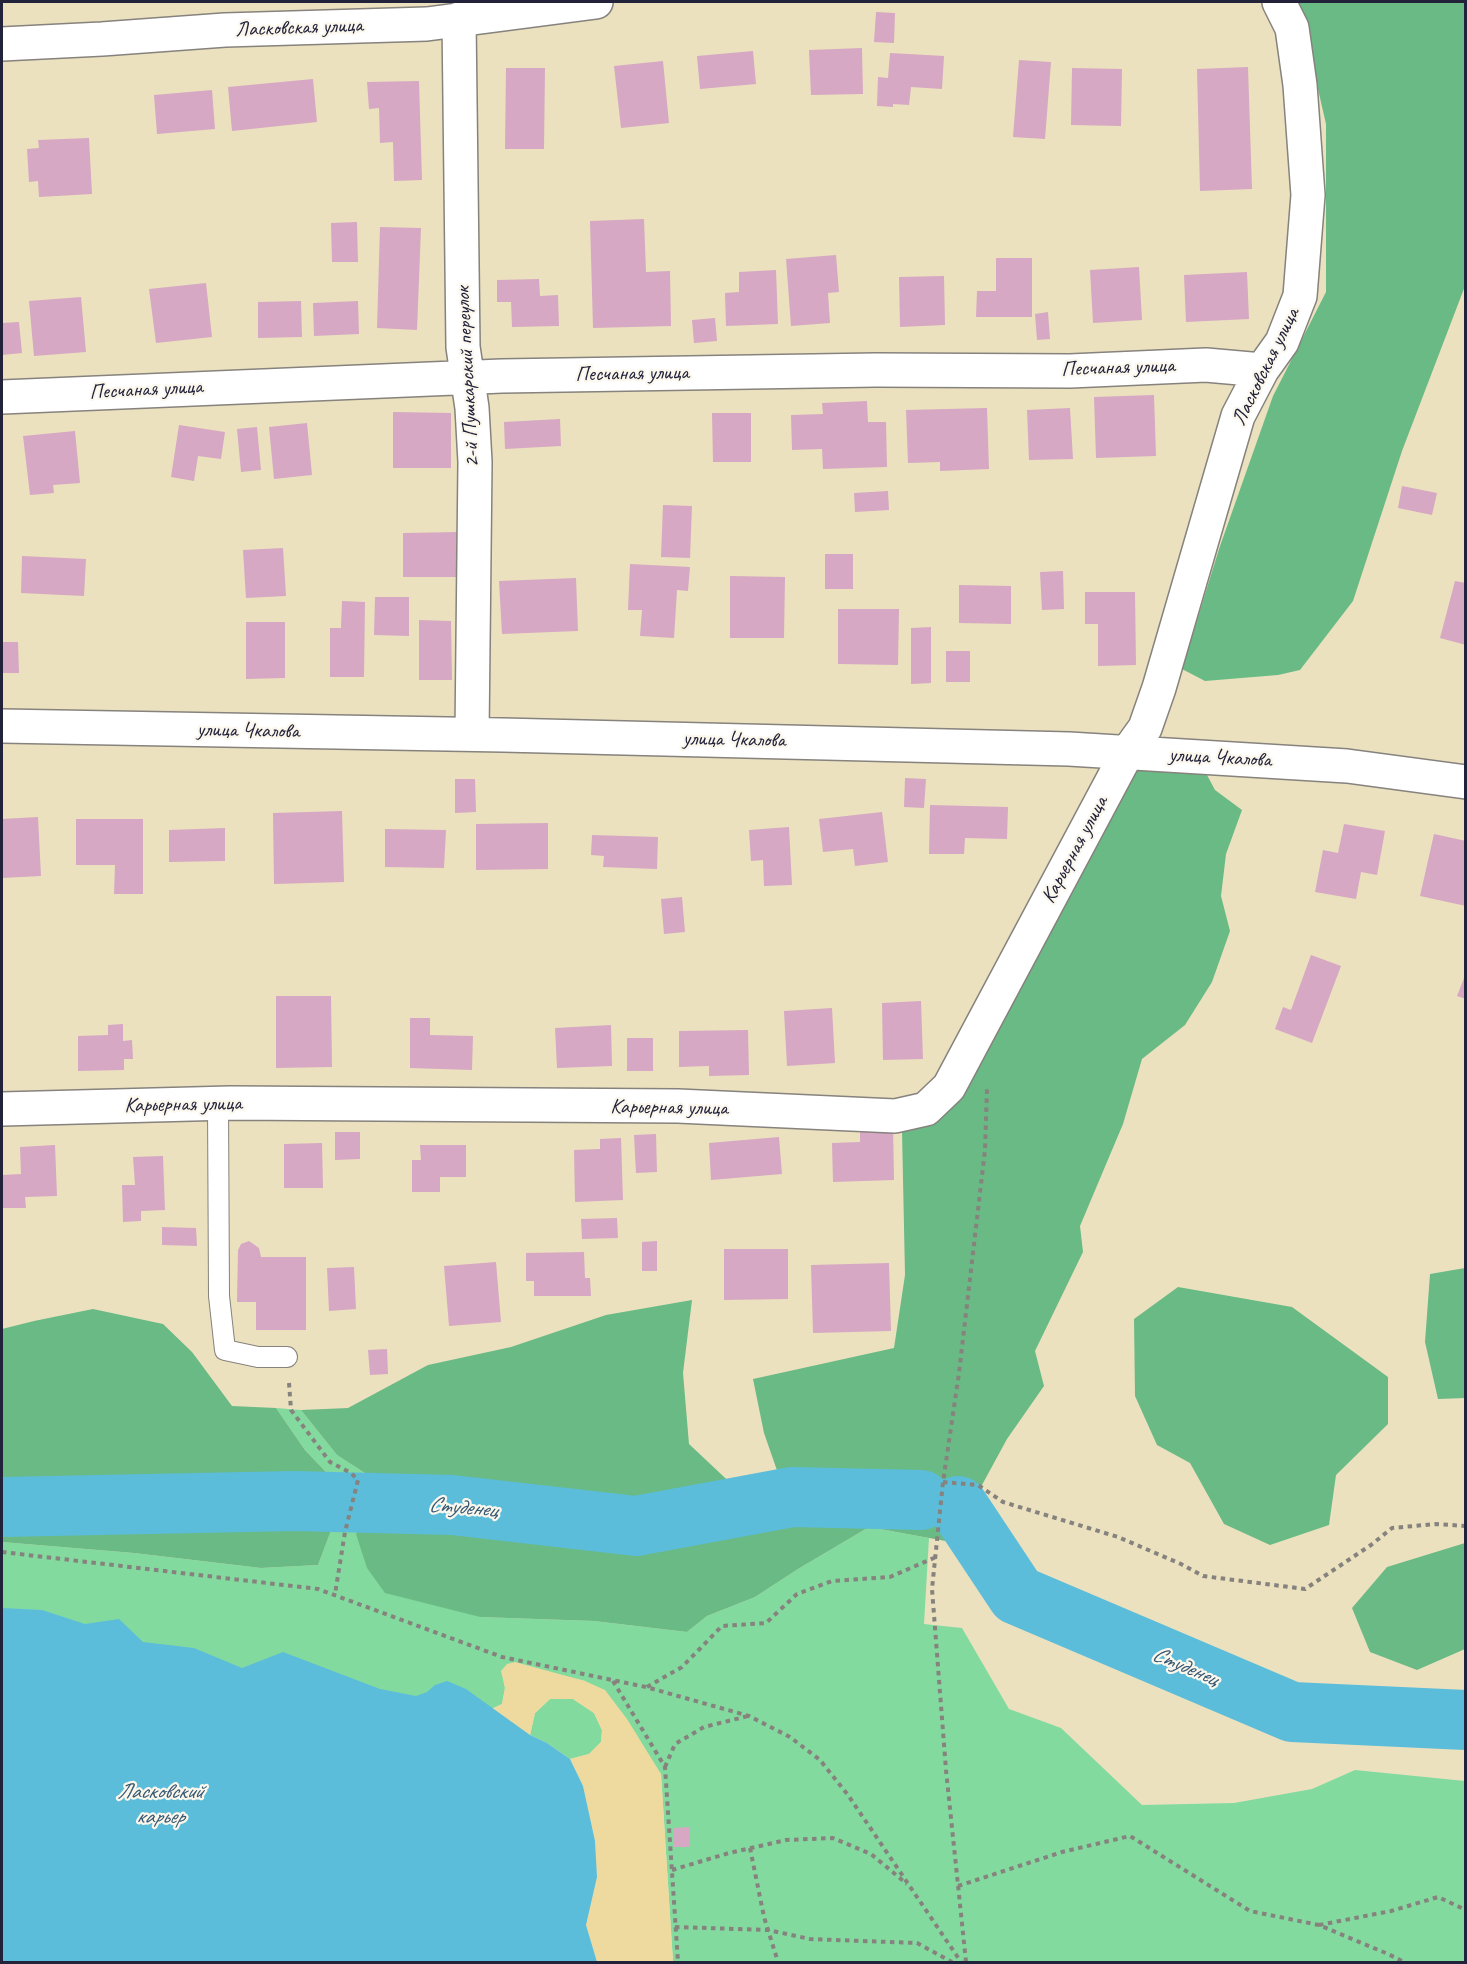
<!DOCTYPE html>
<html>
<head>
<meta charset="utf-8">
<style>
  body { margin:0 }
  #map { position:relative; width:1467px; height:1964px; overflow:hidden; background:#ebe1bf; font-family:Caveat,sans-serif }
  canvas { display:block }
  .frame { position:absolute; inset:0; border:3px solid #22223b; pointer-events:none }
</style>
</head>
<body>
<div id="map">
<canvas width="1467" height="1964"></canvas>
<div class="frame"></div>
</div>
<script>
const c = document.querySelector('canvas').getContext('2d');
c.lineJoin = 'round';
function fill(path, color) { c.fillStyle = color; c.fill(path, 'evenodd'); }
const shape = rows => new Path2D(rows.map(r => 'M' + r).join(''));
function stroke(path, color, width, dash) { c.strokeStyle = color; c.lineWidth = width; c.lineCap = dash ? 'butt' : 'round'; c.setLineDash(dash || []); c.stroke(path); }
function drawText(font, color, halo, rows, align = 'center') {
  c.font = font + ' Caveat,sans-serif'; c.lineWidth = 4.5; c.setLineDash([]); c.textBaseline = 'middle'; c.strokeStyle = halo; c.fillStyle = color; for (const [text, x, y, turn = 0] of rows) {
    c.save(); c.translate(x, y); c.rotate((+turn || 0) * Math.PI / 180); c.textAlign = isNaN(turn) ? turn : align; if (halo) c.strokeText(text, 0, 0); c.fillText(text, 0, 0); c.restore();
  }
}
const green = shape([
  [276,1408,301,1410,337,1455,371,1477,356,1534,480,1617,594,1621,687,1632,707,1616,755,1597,798,1569,869,1527,929,1538,924,1624,962,1628,1009,1709,1061,1728,1142,1805,1234,1803,1312,1789,1355,1770,1465,1781,1465,1962,673,1962,661,1774,585,1681,560,1675,502,1671,505,1688,502,1704,489,1710,2,1632,2,1542,134,1553,261,1568,318,1565,335,1520,342,1489,305,1450],
  [550,1699,573,1699,594,1713,602,1730,601,1742,589,1754,570,1759,547,1743,530,1735,535,1713]
]);
const forest = shape([
  [1298,2,1465,2,1465,286,1402,451,1353,601,1300,670,1278,675,1205,681,1182,669,1219,549,1273,396,1326,292,1326,124],
  [1134,764,1169,764,1207,775,1215,790,1242,810,1226,854,1221,896,1230,931,1212,982,1185,1025,1142,1059,1123,1124,1080,1226,1083,1252,1035,1351,1044,1386,1007,1439,951,1542,869,1527,798,1569,755,1597,707,1616,687,1632,594,1621,480,1617,385,1593,367,1568,356,1534,371,1477,337,1455,301,1410,348,1408,428,1365,511,1347,606,1315,692,1300,683,1373,689,1444,739,1491,780,1479,764,1433,753,1379,894,1348,905,1275,902,1131],
  [1465,1268,1465,1398,1438,1399,1425,1342,1430,1274],
  [1178,1287,1292,1307,1388,1377,1388,1424,1336,1475,1329,1525,1270,1545,1224,1524,1190,1463,1157,1445,1135,1396,1134,1319],
  [93,1309,163,1324,192,1352,232,1406,276,1408,305,1450,342,1489,335,1520,318,1565,261,1568,134,1553,2,1542,2,1329,34,1321],
  [1465,1543,1465,1649,1417,1670,1370,1652,1352,1608,1387,1567]
]);
const sand = shape([
  [515,1662,585,1681,605,1690,627,1719,661,1774,673,1962,597,1962,586,1925,597,1877,595,1841,583,1786,570,1759,589,1754,601,1742,602,1730,594,1713,573,1699,550,1699,535,1713,530,1735,493,1709,502,1704,505,1688,501,1671,507,1664]
]);
const water = shape([
  [2,1608,42,1610,85,1624,119,1619,143,1642,194,1648,242,1668,283,1652,380,1689,416,1696,427,1692,435,1685,447,1681,466,1689,530,1735,547,1743,570,1759,583,1786,595,1841,597,1877,586,1925,597,1962,2,1962]
]);
const river = shape([
  [958,1506,1017,1595,1292,1712,1466,1720],
  [2,1507,295,1501,452,1505,636,1526,792,1497,921,1500]
]);
const building = shape([
  [876,12,895,13,894,43,874,42],
  [862,48,863,94,811,95,809,50],
  [753,51,756,84,700,89,697,56],
  [890,53,944,56,942,89,911,87,909,105,893,104,893,107,877,106,878,77,888,78],
  [1019,60,1051,62,1045,139,1013,137],
  [663,61,669,123,621,128,614,66],
  [1248,67,1252,189,1200,191,1197,69],
  [506,68,545,68,544,149,505,149],
  [1072,68,1122,69,1121,126,1071,125],
  [313,79,317,122,232,131,228,87],
  [419,81,422,180,394,181,393,142,380,143,379,108,369,109,367,82],
  [212,90,215,129,157,134,154,95],
  [89,138,92,194,39,197,38,181,29,182,27,149,39,148,38,140],
  [644,219,646,272,670,271,671,326,593,328,590,221],
  [357,222,358,262,332,262,331,223],
  [380,227,421,228,417,330,377,328],
  [836,255,839,292,828,293,830,323,791,326,786,259],
  [996,258,1032,258,1032,317,976,317,977,291,996,291],
  [1139,267,1142,320,1093,323,1090,270],
  [776,270,778,324,726,326,725,293,739,292,739,272],
  [1247,272,1249,319,1186,322,1184,275],
  [944,276,945,325,900,327,899,277],
  [539,279,540,296,558,295,559,326,512,327,511,302,497,302,497,280],
  [206,283,212,337,156,343,149,289],
  [81,297,86,352,34,356,29,301],
  [301,301,302,337,258,338,258,302],
  [358,301,359,334,314,336,313,303],
  [1048,312,1050,339,1037,340,1035,314],
  [715,318,717,341,694,343,692,320],
  [19,322,22,353,2,355,2,323],
  [1154,395,1156,456,1096,458,1094,397],
  [867,401,868,422,886,422,887,467,823,469,822,449,792,450,791,415,823,414,822,403],
  [987,408,989,469,940,471,940,462,908,463,906,410],
  [1070,408,1073,459,1029,460,1027,410],
  [393,412,451,413,451,468,393,468],
  [712,413,751,413,751,462,713,462],
  [560,419,561,446,505,449,504,422],
  [307,423,312,475,274,479,269,427],
  [179,425,225,432,221,459,198,456,194,481,171,477],
  [257,427,261,470,241,472,237,429],
  [75,431,80,483,53,485,54,493,30,495,23,436],
  [1402,486,1437,493,1432,515,1398,508],
  [888,491,889,510,855,512,854,493],
  [663,505,692,506,690,558,661,557],
  [459,532,459,577,403,577,403,533],
  [283,548,286,596,246,598,243,550],
  [825,554,853,554,853,589,825,589],
  [22,556,86,559,84,596,21,593],
  [630,564,690,567,688,591,677,590,674,638,640,636,642,610,628,610],
  [1063,571,1064,609,1042,610,1040,572],
  [730,576,785,577,784,638,730,638],
  [576,578,578,631,502,634,499,581],
  [1455,581,1466,583,1466,645,1440,638],
  [959,585,1011,586,1011,624,959,623],
  [1085,592,1135,592,1136,665,1098,666,1098,624,1085,624],
  [375,597,409,597,409,636,374,635],
  [342,601,365,602,364,677,330,677,330,628,341,628],
  [838,609,899,609,898,665,838,664],
  [419,620,451,621,452,680,419,680],
  [246,622,285,622,285,678,246,679],
  [931,627,931,683,911,684,911,628],
  [2,642,18,642,19,673,2,673],
  [946,651,970,651,970,682,946,682],
  [905,778,926,779,924,808,904,807],
  [455,779,475,779,476,812,455,813],
  [930,805,1008,807,1007,839,965,838,964,854,929,854],
  [342,811,344,882,274,884,273,813],
  [882,812,888,862,855,866,853,849,823,852,819,819],
  [38,817,41,876,2,878,2,819],
  [76,819,143,819,143,894,114,894,115,865,76,865],
  [548,823,548,869,476,870,476,824],
  [1344,824,1385,831,1377,875,1361,872,1356,899,1315,892,1323,850,1338,853],
  [789,827,792,885,764,886,763,860,751,861,749,830],
  [225,828,225,861,169,862,169,830],
  [385,829,446,830,444,868,385,867],
  [1434,834,1466,841,1466,906,1420,896],
  [592,835,658,837,657,869,603,867,604,856,591,855],
  [682,897,685,932,664,934,661,899],
  [1311,955,1341,966,1312,1043,1275,1029,1283,1007,1291,1010],
  [1466,973,1466,999,1457,996],
  [276,996,331,996,332,1067,276,1068],
  [921,1001,923,1059,883,1060,882,1003],
  [832,1008,835,1063,787,1066,784,1011],
  [410,1018,430,1018,430,1035,473,1036,472,1070,410,1068],
  [123,1024,123,1041,132,1040,133,1059,124,1059,124,1070,78,1071,78,1036,108,1035,108,1025],
  [611,1025,612,1066,557,1068,555,1028],
  [748,1030,749,1075,709,1076,709,1066,679,1067,679,1031],
  [627,1038,653,1038,653,1071,627,1071],
  [893,1126,894,1180,833,1182,832,1143,860,1142,860,1127],
  [335,1132,360,1132,360,1159,335,1160],
  [656,1134,657,1172,636,1173,634,1135],
  [779,1137,782,1174,711,1180,709,1143],
  [621,1138,623,1200,575,1202,574,1150,600,1149,600,1139],
  [322,1143,323,1188,284,1188,284,1144],
  [55,1145,57,1196,25,1197,26,1208,3,1208,2,1175,21,1174,20,1147],
  [420,1145,466,1145,466,1177,440,1177,440,1192,412,1192,412,1160,421,1160],
  [163,1156,165,1210,141,1211,141,1221,123,1222,122,1185,135,1185,133,1157],
  [617,1218,618,1238,582,1239,581,1219],
  [162,1227,196,1228,197,1246,162,1245],
  [249,1241,259,1248,261,1257,306,1257,306,1330,256,1330,256,1302,237,1302,238,1250,241,1244],
  [657,1241,657,1271,642,1271,642,1242],
  [724,1249,788,1249,788,1299,724,1300],
  [584,1252,585,1278,590,1278,591,1296,534,1296,534,1281,526,1281,526,1253],
  [496,1262,501,1322,449,1326,444,1266],
  [889,1263,891,1331,813,1333,811,1265],
  [354,1267,356,1309,329,1311,327,1268],
  [387,1349,388,1374,370,1375,368,1350],
  [689,1827,690,1847,674,1847,674,1828]
]);
const path = shape([
  [289,1383,291,1410,330,1462,351,1473,358,1480,345,1532,335,1594],
  [943,1482,978,1485,1003,1502,1118,1537,1181,1564,1203,1576,1305,1589,1371,1545,1392,1528,1436,1524,1466,1526],
  [2,1552,318,1589,502,1657,646,1687,749,1716,790,1737,820,1760,848,1795,961,1962],
  [613,1681,665,1767,678,1962],
  [647,1687,682,1667,722,1626,766,1623,797,1594,832,1581,890,1577,936,1557],
  [665,1767,675,1744,704,1727,748,1716],
  [750,1848,764,1917,778,1962],
  [672,1870,729,1853,786,1840,833,1838,871,1854,907,1884],
  [958,1886,1062,1852,1130,1836,1250,1911,1319,1925,1388,1954,1404,1962],
  [1319,1925,1391,1911,1438,1897,1466,1910],
  [675,1927,768,1930,810,1939,917,1943,952,1962],
  [966,1962,946,1770,932,1589,943,1482,959,1373,985,1150,987,1089]
]);
const service = shape([
  [218,1104,219,1296,225,1350,258,1357,287,1357]
]);
const minor = shape([
  [459,19,463,347,472,408,475,462,472,734],
  [2,44,102,39,225,30,427,24,596,2],
  [2,397,502,376,876,370,1070,371,1206,365,1262,370],
  [2,726,503,735,1069,749,1347,766,1466,782],
  [2,1109,230,1103,678,1106,895,1116,926,1109,949,1087,1127,753,1145,728,1159,688,1238,416,1262,370,1282,342,1300,296,1308,195,1300,85,1292,28,1279,2]
]);
const streetNames = [
  ["Ласковская улица",299,28,-2],
  ["Ласковская улица",1266,367,-64],
  ["Песчаная улица",1118,368,-2],
  ["Песчаная улица",632,374,-1],
  ["2-й Пушкарский переулок",468,377,-93],
  ["Песчаная улица",146,390,-3],
  ["улица Чкалова",248,731,1],
  ["улица Чкалова",734,740,1],
  ["улица Чкалова",1220,758,3],
  ["Карьерная улица",1075,850,-62],
  ["Карьерная улица",183,1105,-1],
  ["Карьерная улица",669,1108,1]
];
const waterNames = [
  ["Студенец",463,1508,5],
  ["Студенец",1185,1667,23],
  ["Ласковский",160,1792],
  ["карьер",160,1817]
];
fill(green, '#83da9f');
fill(forest, '#6aba86');
fill(sand, '#eeda9e');
fill(water, '#5bbdda');
stroke(river, '#5bbdda', 60);
fill(building, '#d6a8c3');
stroke(service, '#86827d', 22);
stroke(minor, '#86827d', 36);
stroke(path, '#86827d', 4, [4.5, 4.5]);
stroke(service, '#fff', 20);
stroke(minor, '#fff', 33);
drawText('21px', '#22223b', '#fbf7ec', streetNames);
drawText('italic 22px', '#365873', '#fbf7ec', waterNames);
</script>
</body>
</html>
